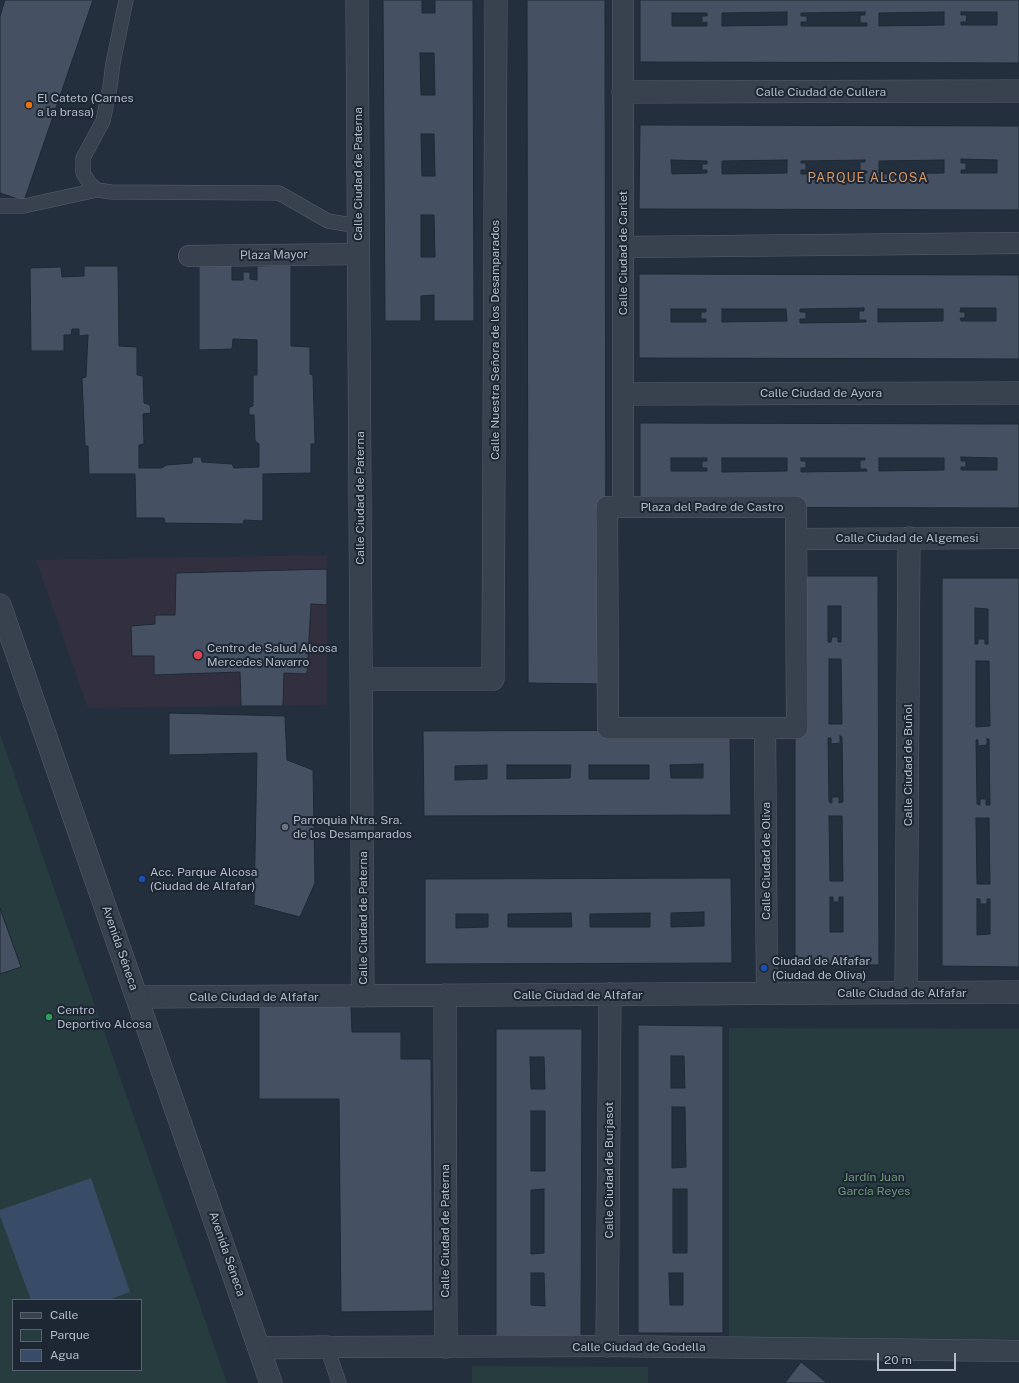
<!DOCTYPE html>
<html>
<head>
<meta charset="utf-8">
<style>
  body { margin:0 }
  #map { position:relative; width:1019px; height:1383px; overflow:hidden; background:#242f3e; font-family:"Public Sans",sans-serif }
  canvas { display:block }
  .legend { position:absolute; left:12px; top:1299px; width:130px; height:72px; box-sizing:border-box; background:#1d2633; border:1px solid #59626f; margin:0; padding:5px 7px; list-style:none; font-size:12px; color:#b4bcc9 }
  .legend li { display:flex; align-items:center; gap:8px; height:20px }
  .legend b { width:20px; border:1px solid #59626f }
  .scale { position:absolute; left:877px; top:1353px; width:79px; height:18px; box-sizing:border-box; border:2px solid #b4bcc9; border-top:0; padding-left:5px; font-size:12px; line-height:14px; white-space:nowrap; color:#b4bcc9; -webkit-text-stroke:3px #1d2633; paint-order:stroke }
</style>
</head>
<body>
<div id="map">
<canvas width="1019" height="1383"></canvas>
<ul class="legend">
<li><b style="height:5px;background:#38414e"></b>Calle</li>
<li><b style="height:11px;background:#263c3f"></b>Parque</li>
<li><b style="height:11px;background:#394c67"></b>Agua</li>
</ul>
<div class="scale">20 m</div>
</div>
<script>
const c = document.querySelector('canvas').getContext('2d');
c.lineJoin = 'round';
function fill(path, color) { c.fillStyle = color; c.fill(path, 'evenodd'); }
const shape = rows => new Path2D(rows.map(r => 'M' + r).join(''));
function stroke(path, color, width, dash) { c.strokeStyle = color; c.lineWidth = width; c.lineCap = dash ? 'butt' : 'round'; c.setLineDash(dash || []); c.stroke(path); }
function drawText(font, color, halo, rows, align = 'center') {
  c.font = font + ' "Public Sans",sans-serif'; c.lineWidth = 4; c.setLineDash([]); c.textBaseline = 'middle'; c.strokeStyle = halo; c.fillStyle = color; for (const [text, x, y, turn = 0] of rows) {
    c.save(); c.translate(x, y); c.rotate((+turn || 0) * Math.PI / 180); c.textAlign = isNaN(turn) ? turn : align; if (halo) c.strokeText(text, 0, 0); c.fillText(text, 0, 0); c.restore();
  }
}
const medical = shape([
  [327,555,327,705,88,708,36,560]
]);
const green = shape([
  [0,734,227,1383,0,1383],
  [13,1300,141,1300,141,1370,13,1370],
  [729,1028,1019,1029,1019,1341,729,1339],
  [472,1366,648,1367,648,1383,472,1383]
]);
const water = shape([
  [91,1178,130,1292,108,1300,31,1300,0,1216,0,1210]
]);
const building = shape([
  [5,0,93,0,24,201,0,193,0,16,5,0],
  [383,0,422,0,422,13,435,13,435,0,473,0,474,321,434,321,434,295,421,296,421,321,385,321,383,0],
  [420,53,434,53,435,95,421,95,420,53],
  [421,134,434,134,435,176,422,176,421,134],
  [421,215,434,215,435,257,421,257,421,215],
  [527,0,605,0,606,684,528,683,527,0],
  [640,0,1019,0,1019,63,640,62,640,0],
  [787,12,787,25,722,26,722,13,787,12],
  [865,12,865,15,860,15,860,23,867,23,867,26,801,26,801,22,807,22,807,16,801,16,801,13,865,12],
  [944,12,944,25,879,26,879,13,944,12],
  [961,12,997,12,997,25,961,25,961,22,966,22,967,15,961,15,961,12],
  [672,13,707,13,707,16,702,16,702,23,707,22,707,26,672,26,672,13],
  [640,125,1019,126,1019,210,639,209,640,125],
  [961,159,997,160,997,173,961,173,961,170,966,170,966,163,961,163,961,159],
  [671,160,707,161,707,164,702,164,702,170,707,170,707,173,672,174,671,160],
  [787,160,787,173,722,174,722,161,787,160],
  [865,160,865,162,860,162,860,171,867,171,867,173,801,174,801,170,806,170,806,163,801,163,801,161,865,160],
  [944,160,944,173,879,174,879,161,944,160],
  [199,264,232,264,232,280,243,280,243,272,250,272,250,279,257,280,257,266,291,265,291,346,310,347,310,374,313,375,315,444,311,444,311,473,263,474,263,521,244,520,243,524,165,523,164,518,136,518,135,474,89,474,88,446,85,446,82,378,86,377,88,335,79,336,79,329,72,329,71,335,64,335,64,351,31,351,30,268,61,267,62,277,84,276,84,266,118,266,119,346,137,347,137,375,143,376,144,403,150,405,151,413,143,414,144,444,139,445,139,468,162,468,166,465,192,463,193,457,201,457,202,462,232,464,234,468,259,467,259,444,255,441,254,415,249,415,249,407,253,406,253,375,257,375,257,340,233,339,232,349,199,350,199,264],
  [639,274,1019,275,1019,359,639,358,639,274],
  [864,308,864,311,859,311,859,320,866,320,866,322,800,323,800,319,806,319,806,312,800,312,800,309,864,308],
  [961,308,996,308,996,321,961,321,960,318,965,318,965,312,960,312,961,308],
  [671,309,706,309,706,312,701,312,701,319,706,319,706,322,671,322,671,309],
  [722,309,786,309,787,321,722,322,722,309],
  [878,309,943,309,943,321,878,322,878,309],
  [640,423,1019,424,1019,508,640,507,640,423],
  [961,457,997,458,997,470,961,470,961,467,966,467,966,461,961,461,961,457],
  [671,458,707,458,707,461,702,461,702,468,707,468,707,471,671,471,671,458],
  [722,458,787,458,787,471,722,472,722,458],
  [801,458,865,458,865,460,860,460,860,469,866,469,867,471,801,472,801,468,806,468,806,461,801,461,801,458],
  [879,458,944,458,944,470,879,471,879,458],
  [327,569,327,605,311,604,307,674,284,673,283,706,241,706,240,672,154,675,154,656,132,656,131,626,155,624,155,615,175,615,176,573,327,569],
  [795,576,878,576,879,965,795,964,795,576],
  [828,606,841,606,841,642,838,642,838,637,832,637,831,642,828,642,828,606],
  [829,659,841,659,842,724,829,724,829,659],
  [840,736,842,737,843,802,839,803,839,797,832,797,832,803,829,802,828,738,831,738,831,744,840,743,840,736],
  [829,816,842,816,843,881,830,881,829,816],
  [830,897,833,897,833,902,839,902,839,897,843,897,843,932,830,932,830,897],
  [942,578,1019,578,1019,967,942,966,942,578],
  [975,608,988,609,988,644,985,644,985,639,978,639,978,644,975,644,975,608],
  [976,661,989,661,990,726,976,727,976,661],
  [987,739,989,739,990,805,986,805,986,799,980,799,980,805,977,804,976,740,978,740,978,746,987,745,987,739],
  [976,818,989,818,990,884,977,884,976,818],
  [977,899,980,899,980,904,987,904,987,899,990,899,990,934,977,935,977,899],
  [169,713,285,716,287,760,313,770,315,883,300,917,254,905,257,753,169,755,169,713],
  [730,730,731,815,424,816,423,731,730,730],
  [703,764,703,778,671,778,670,765,703,764],
  [487,765,487,779,455,780,455,766,487,765],
  [507,765,571,765,570,778,507,779,507,765],
  [589,765,649,765,649,779,589,779,589,765],
  [731,878,732,963,425,964,425,879,731,878],
  [704,912,704,926,671,927,671,913,704,912],
  [571,913,572,927,508,927,508,914,571,913],
  [650,913,650,927,590,927,590,914,650,913],
  [456,914,488,914,488,927,456,928,456,914],
  [0,908,21,967,0,974,0,908],
  [259,1006,351,1006,352,1032,401,1032,401,1059,431,1059,433,1311,341,1312,339,1099,259,1099,259,1006],
  [638,1025,723,1026,723,1333,638,1333,638,1025],
  [671,1056,684,1056,685,1088,671,1088,671,1056],
  [672,1107,685,1107,686,1167,672,1168,672,1107],
  [673,1189,687,1189,687,1253,673,1253,673,1189],
  [669,1273,683,1273,683,1305,670,1305,669,1273],
  [496,1029,582,1029,581,1337,496,1336,496,1029],
  [530,1057,544,1057,545,1089,531,1089,530,1057],
  [531,1111,545,1111,545,1171,531,1171,531,1111],
  [544,1189,544,1253,531,1254,531,1190,544,1189],
  [531,1273,544,1273,545,1306,531,1305,531,1273],
  [801,1362,827,1383,785,1383,801,1362]
]);
const service = shape([
  [126,0,113,63,110,87,103,121,83,158,83,173,90,184,97,190,111,192,279,193,328,221,358,226],
  [0,206,24,206,97,190],
  [327,1347,339,1383]
]);
const pedestrian = shape([
  [623,0,623,507],
  [623,247,1019,243],
  [189,256,358,254],
  [607,507,796,507,797,728,608,728,607,507],
  [796,539,1019,538],
  [765,728,767,994],
  [327,1347,607,1346,1019,1351]
]);
const minor = shape([
  [357,0,363,996],
  [623,92,1019,91],
  [624,394,1019,393],
  [361,679,493,679,496,0],
  [906,993,909,538],
  [445,995,446,1347],
  [137,997,1019,992],
  [607,1346,610,994],
  [259,1348,327,1347]
]);
const tertiary = shape([
  [0,605,271,1383]
]);
const markers = [
  [29,105,4,"#e8710a"],
  [198,655,5,"#e0444e"],
  [285,827,4,"#6b7280"],
  [142,879,4,"#1a4fb4"],
  [764,968,4,"#1a4fb4"],
  [49,1017,4,"#2e9e5b"]
];
const streetNames = [
  ["Calle Ciudad de Cullera",821,92],
  ["Calle Ciudad de Paterna",358,174,-90],
  ["Calle Ciudad de Carlet",623,253,-90],
  ["Plaza Mayor",274,255,-1],
  ["Calle Nuestra Señora de los Desamparados",495,340,-90],
  ["Calle Ciudad de Ayora",821,393],
  ["Calle Ciudad de Paterna",360,498,-90],
  ["Plaza del Padre de Castro",712,507],
  ["Calle Ciudad de Algemesi",907,538],
  ["Calle Ciudad de Buñol",908,765,-90],
  ["Calle Ciudad de Oliva",766,861,-90],
  ["Calle Ciudad de Paterna",363,918,-90],
  ["Avenida Séneca",120,948,71],
  ["Calle Ciudad de Alfafar",902,993],
  ["Calle Ciudad de Alfafar",578,995],
  ["Calle Ciudad de Alfafar",254,997],
  ["Calle Ciudad de Burjasot",609,1170,-90],
  ["Calle Ciudad de Paterna",445,1231,-90],
  ["Avenida Séneca",227,1254,71],
  ["Calle Ciudad de Godella",639,1347]
];
const poiNames = [
  ["El Cateto (Carnes",37,98],
  ["a la brasa)",37,112],
  ["Centro de Salud Alcosa",207,648],
  ["Mercedes Navarro",207,662],
  ["Parroquia Ntra. Sra.",293,820],
  ["de los Desamparados",293,834],
  ["Acc. Parque Alcosa",150,872],
  ["(Ciudad de Alfafar)",150,886],
  ["Ciudad de Alfafar",772,961],
  ["(Ciudad de Oliva)",772,975],
  ["Centro",57,1010],
  ["Deportivo Alcosa",57,1024]
];
const parkNames = [
  ["Jardín Juan",874,1177],
  ["García Reyes",874,1191]
];
const neighbourhoodNames = [
  ["PARQUE ALCOSA",868,178]
];
fill(medical, '#32303f');
fill(green, '#263c3f');
fill(water, '#394c67');
fill(building, '#455162');
stroke(building, '#1f2835', 1);
stroke(service, '#565f6c', 15);
stroke(pedestrian, '#565f6c', 22);
stroke(minor, '#565f6c', 23);
stroke(tertiary, '#565f6c', 23);
stroke(service, '#38414e', 14);
stroke(pedestrian, '#38414e', 21);
stroke(minor, '#38414e', 22);
stroke(tertiary, '#38414e', 22);
for (const [x, y, r, color] of markers) { const dot = new Path2D(); dot.arc(x, y, r, 0, 2 * Math.PI); c.fillStyle = color; c.fill(dot); stroke(dot, '#1d2633', 1.5); }
drawText('12px', '#b4bcc9', '#1d2633', streetNames);
drawText('12px', '#b4bcc9', '#1d2633', poiNames, 'left');
drawText('12px', '#6b9a76', '#1d2633', parkNames);
c.letterSpacing = '1px';
drawText('13px', '#d59563', '#1d2633', neighbourhoodNames);
c.letterSpacing = '0px';
</script>
</body>
</html>
